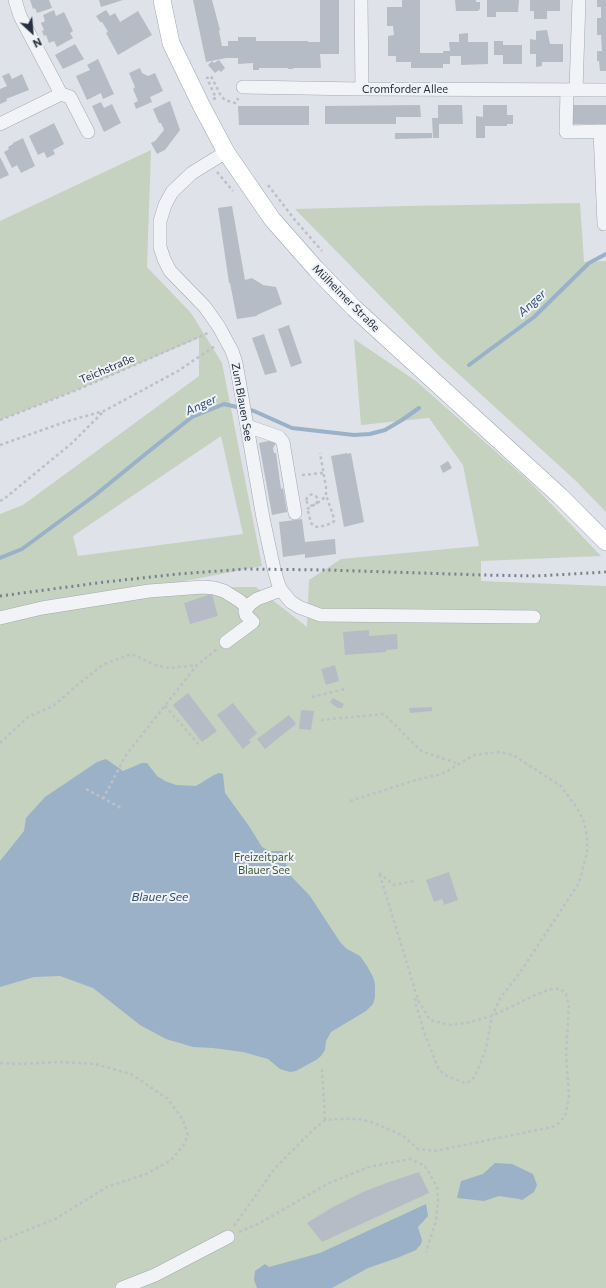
<!DOCTYPE html>
<html>
<head>
<meta charset="utf-8">
<style>
  body { margin:0 }
  #map { position:relative; width:606px; height:1288px; overflow:hidden; background:#dfe2e8; font-family:Commissioner,sans-serif }
  canvas { display:block }
  .north { position:absolute; left:12px; top:12px; width:40px; height:40px; -webkit-text-stroke:3px #eef1f6; paint-order:stroke; rotate:154deg; font-size:11px; font-weight:700; line-height:16px; text-align:center; color:#28303f }
  .north::after { content:''; display:block; margin:auto; width:14px; height:18px; background:#28303f; clip-path:polygon(50% 0,100% 100%,50% 72%,0 100%) }
</style>
</head>
<body>
<div id="map">
<canvas width="606" height="1288"></canvas>
<div class="north">N</div>
</div>
<script>
const c = document.querySelector('canvas').getContext('2d');
c.lineJoin = 'round';
function fill(path, color) { c.fillStyle = color; c.fill(path, 'evenodd'); }
const shape = rows => new Path2D(rows.map(r => 'M' + r).join(''));
function stroke(path, color, width, dash) { c.strokeStyle = color; c.lineWidth = width; c.lineCap = dash ? 'butt' : 'round'; c.setLineDash(dash || []); c.stroke(path); }
function drawText(font, color, halo, rows, align = 'center') {
  c.font = font + ' Commissioner,sans-serif'; c.lineWidth = 4; c.setLineDash([]); c.textBaseline = 'middle'; c.strokeStyle = halo; c.fillStyle = color; for (const [text, x, y, turn = 0] of rows) {
    c.save(); c.translate(x, y); c.rotate((+turn || 0) * Math.PI / 180); c.textAlign = isNaN(turn) ? turn : align; if (halo) c.strokeText(text, 0, 0); c.fillText(text, 0, 0); c.restore();
  }
}
const green = shape([
  [151,150,147,267,191,313,222,363,262,566,154,587,256,587,307,627,309,580,341,559,479,546,463,465,429,418,361,425,354,339,416,381,530,482,601,556,481,561,481,581,606,586,606,1288,0,1288,0,514,23,505,199,376,199,338,77,390,0,420,0,221],
  [221,436,243,534,78,556,73,536],
  [580,203,584,262,606,261,606,512,576,481,440,357,295,209,406,206]
]);
const water = shape([
  [106,759,123,771,142,763,147,763,157,776,165,781,176,785,196,786,214,775,219,773,223,774,225,793,249,826,262,847,269,851,282,851,285,855,286,863,290,875,310,896,340,942,347,949,360,956,367,966,373,977,375,984,375,997,373,1004,366,1011,331,1032,326,1041,325,1050,321,1056,316,1060,296,1071,290,1072,280,1069,268,1059,243,1052,213,1048,193,1047,166,1039,140,1025,93,988,60,976,34,977,0,987,0,861,24,831,26,818,45,797,97,762],
  [495,1163,512,1164,533,1174,537,1185,534,1192,522,1200,519,1199,499,1196,484,1201,457,1198,461,1181,483,1174],
  [426,1204,428,1216,418,1227,422,1240,421,1244,416,1250,397,1258,368,1268,332,1288,257,1288,254,1280,255,1271,265,1264,269,1267,320,1253]
]);
const stream = shape([
  [469,365,534,317,589,263,606,254],
  [0,558,22,549,94,496,148,452,192,417,224,404,254,411,292,428,354,435,370,434,385,430,402,420,419,408]
]);
const building = shape([
  [30,0,49,0,52,8,37,13,35,8,33,9],
  [99,0,123,0,101,7],
  [193,0,212,0,220,30,219,31,222,46,228,46,228,41,238,41,238,37,256,37,256,41,308,41,308,42,320,42,320,0,339,0,339,54,320,54,321,68,293,68,293,69,288,69,288,68,259,68,259,70,253,70,253,63,238,64,238,58,226,58,206,62],
  [402,0,420,0,420,53,443,53,443,51,450,51,449,42,459,42,459,34,468,33,468,42,488,42,488,64,461,65,461,56,450,56,450,64,443,64,443,68,411,68,411,62,396,62,396,56,388,56,388,36,394,35,393,26,387,26,387,7,402,7],
  [455,0,476,0,476,2,480,2,480,9,478,11,456,11],
  [487,0,519,0,518,12,496,12,496,17,487,17],
  [530,0,560,0,560,11,547,11,547,19,534,19,534,11,530,11],
  [597,0,606,0,606,71,600,71,599,61,597,61,597,51,602,51,601,35,597,35,597,18,601,18,601,7,597,7],
  [54,10,56,16,64,12,73,31,70,33,73,38,57,47,54,41,49,43,46,35,44,36,42,31,44,30,41,23,45,21,43,15],
  [106,10,110,16,115,13,120,22,138,11,152,35,118,55,106,33,108,32,107,30,102,22,100,22,96,16],
  [547,30,550,44,563,44,563,62,542,62,542,66,536,67,536,54,530,54,530,39,536,40,536,31],
  [494,41,503,41,503,45,522,45,522,64,503,64,503,55,494,55],
  [75,44,84,59,63,69,55,55],
  [98,59,114,94,103,99,101,93,87,100,76,76,90,70,87,65],
  [219,60,225,68,221,72,219,70,215,73,208,65,212,61,214,63],
  [140,68,142,73,148,76,155,73,163,91,150,97,152,102,136,109,134,103,138,101,133,89,135,87,129,73],
  [9,73,12,79,22,74,29,90,6,99,7,101,0,104,0,89,7,86,2,76],
  [170,101,180,130,165,150,157,154,151,143,155,141,164,130,161,123,159,123,153,109],
  [101,102,104,108,112,104,121,123,104,132,92,106],
  [420,105,421,117,396,117,396,124,325,124,325,106],
  [438,105,462,105,463,124,439,124,439,138,433,138,432,118,438,118],
  [483,105,507,105,507,115,513,115,513,124,507,124,507,126,485,126,485,138,476,138,476,116,483,117],
  [571,105,606,105,606,124,571,124],
  [238,106,309,106,309,125,239,125],
  [54,123,64,144,53,150,55,154,47,158,44,152,38,155,29,136],
  [395,133,432,133,432,138,395,139],
  [23,138,35,166,21,173,17,165,12,168,4,152,9,149,8,147,13,144,13,143],
  [0,157,9,175,0,179],
  [232,206,245,280,252,278,263,285,276,287,282,304,257,315,257,316,237,319,230,283,229,283,218,208],
  [289,325,302,363,291,367,278,329],
  [264,334,277,372,265,375,252,338],
  [269,441,276,443,273,448,274,453,276,453,281,489,283,488,287,512,272,515,259,443],
  [347,453,347,454,351,453,364,522,344,527,331,456],
  [448,461,452,468,443,473,440,466],
  [302,519,305,542,335,539,336,554,305,558,305,554,283,557,279,522],
  [212,594,218,616,190,624,184,603],
  [369,630,369,636,397,634,398,649,386,650,386,652,345,655,343,632],
  [335,665,339,681,326,685,321,669],
  [188,693,217,731,202,742,173,705],
  [333,698,344,704,342,708,338,708,332,704,330,702],
  [233,703,257,733,249,740,251,742,243,749,217,715],
  [432,707,432,711,410,713,409,708],
  [301,710,314,711,311,730,299,729],
  [289,715,296,724,265,749,257,739],
  [449,872,458,900,444,905,442,899,434,902,426,880],
  [419,1172,429,1193,322,1242,307,1223,331,1208,363,1192,389,1182]
]);
const path = shape([
  [213,99,216,98,207,78,211,76,221,96,225,100,235,103,237,102,238,98],
  [217,172,233,191],
  [268,185,295,220,322,251],
  [0,420,77,390,208,333],
  [0,445,68,421,104,411,178,371,215,346],
  [302,475,323,473],
  '306.5 500a5.5 5.5 0 1 1 11 0a5.5 5.5 0 1 1-11 0Z',
  [0,501,4,499,72,443,104,411],
  [307,509,322,500,326,495,326,487,320,453],
  [308,511,311,523,314,526,317,527,323,526,332,523,334,521,333,515,326,495],
  [312,697,345,689],
  [165,706,201,747],
  [321,720,384,714,421,751,459,764],
  [0,743,28,717,53,706,81,682,104,664,132,654,155,665,169,668,197,665],
  [86,789,123,809],
  [103,799,126,755,197,665,217,649],
  [350,801,416,780,441,774,449,770,474,755,499,752,513,755,561,786,577,808,584,822,587,837,587,853,579,883,519,974,501,997,492,1016,486,1048,481,1062,475,1076,471,1081,465,1083,447,1076,439,1070,424,1032,414,998,418,1000],
  [379,873,394,885,414,881],
  [0,1063,18,1064,61,1062,95,1064,131,1074,168,1099,183,1120,188,1135,183,1146,171,1160,146,1174,107,1187,55,1219,0,1241],
  [322,1069,325,1120],
  [234,1226,275,1168,315,1128,325,1120,335,1119,360,1119,374,1123,402,1135,418,1149,435,1151,552,1127,559,1123,565,1116,569,1097,566,1054,569,1005,566,994,561,989,551,989,537,994,492,1016,466,1023,451,1025,430,1020,418,1000,379,872],
  [239,1232,258,1224,329,1183,369,1167,410,1159,425,1166,437,1187,438,1201,436,1221,426,1252]
]);
const minor = shape([
  [15,0,20,16,61,94],
  [361,0,362,89],
  [243,87,362,89,606,90],
  [567,90,566,132,606,131],
  [576,90,579,0],
  [61,94,70,97,88,132],
  [0,124,61,94],
  [600,131,604,224],
  [226,152,192,173,172,192,165,205,160,221,160,247,164,259,170,271,205,307,219,327,232,351,236,363,263,518,274,569,278,583,281,590,291,602,299,607,320,615,534,617],
  [247,426,279,437,283,442,295,513],
  [247,608,250,604,257,599,281,590],
  [0,618,42,608,149,591,203,587,214,588,224,591,240,601,247,608,245,611,246,615,253,622,226,642],
  [122,1288,155,1275,228,1237]
]);
const major = shape([
  [162,0,171,43,201,105,226,152,272,219,316,269,354,308,560,496,606,542]
]);
const rail = shape([
  [0,596,105,582,178,574,245,569,327,570,483,575,536,576,606,572]
]);
const streetNames = [
  ["Cromforder Allee",405,89],
  ["Mülheimer Straße",346,298,45],
  ["Teichstraße",107,369,-23],
  ["Zum Blauen See",242,402,80]
];
const parkNames = [
  ["Freizeitpark",264,857],
  ["Blauer See",264,870]
];
const waterNames = [
  ["Anger",532,303,-42],
  ["Anger",201,405,-25],
  ["Blauer See",160,897]
];
fill(green, '#c5d2c0');
fill(water, '#9ab1c8');
stroke(stream, '#9ab1c8', 4);
fill(building, '#b6bcc5');
stroke(minor, '#a4a9b2', 14);
stroke(major, '#9ea7b4', 18);
stroke(path, '#bdc0c6', 2.5, [3, 3]);
stroke(minor, '#f1f3f6', 13);
stroke(major, '#fff', 17);
stroke(rail, '#788291', 3, [2, 4]);
drawText('11px', '#28303f', '#eef1f6', streetNames);
drawText('11px', '#3c5b35', '#eef1f6', parkNames);
drawText('italic 12px', '#324f73', '#eef1f6', waterNames);
</script>
</body>
</html>
